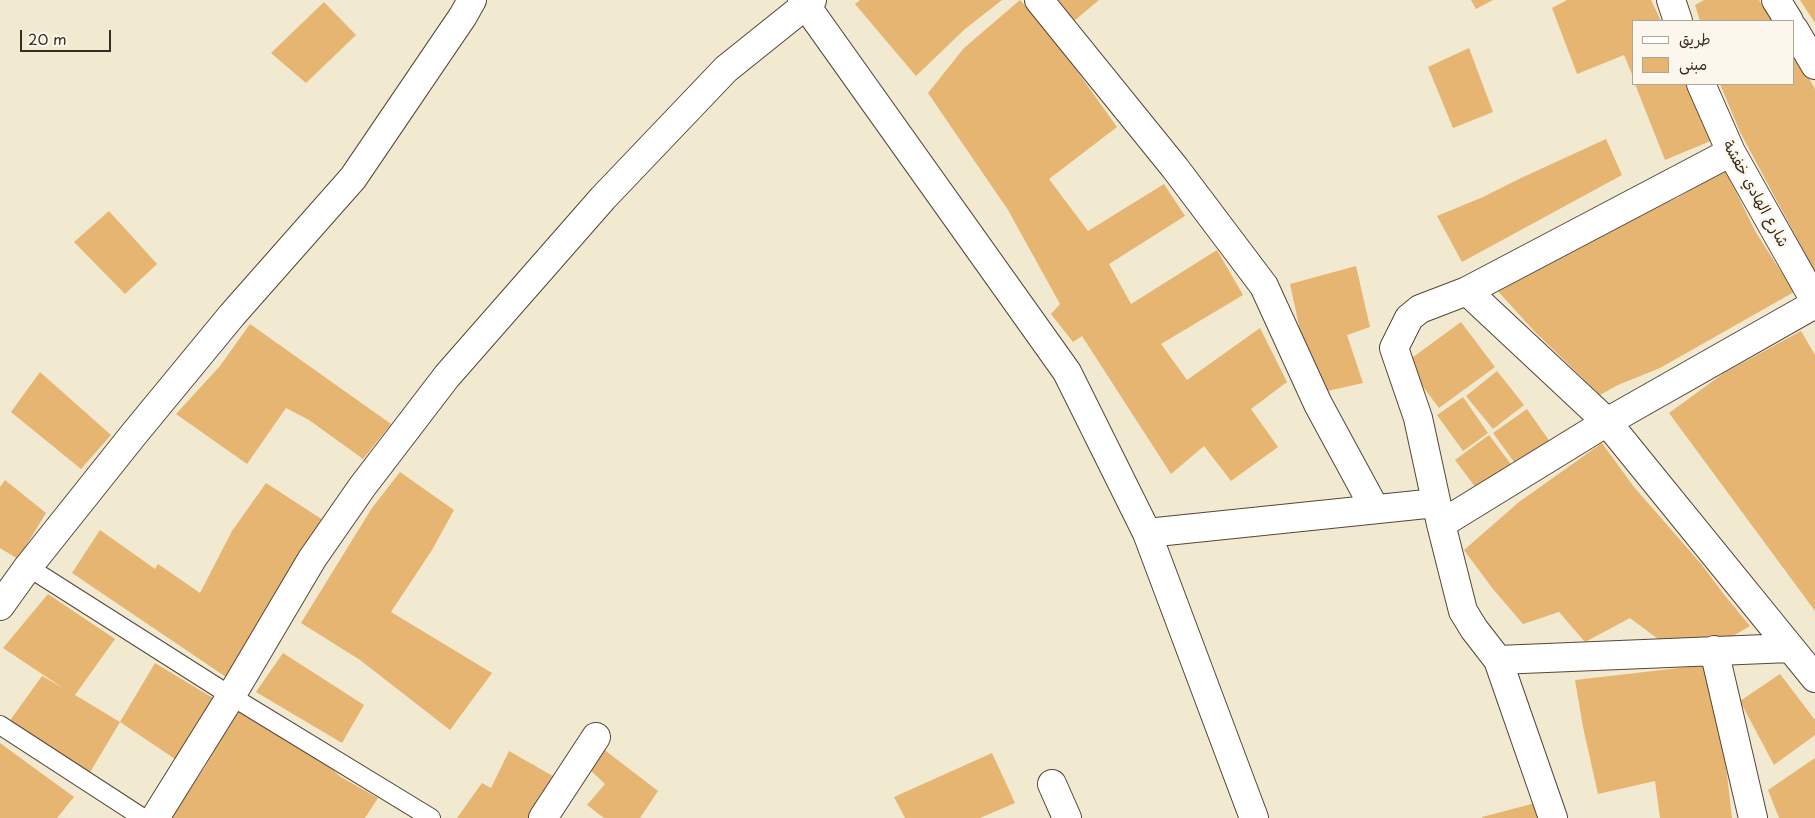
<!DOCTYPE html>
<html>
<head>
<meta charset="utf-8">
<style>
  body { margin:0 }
  #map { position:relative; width:1815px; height:818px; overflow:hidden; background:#f1e9d0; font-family:"Playpen Sans","Playpen Sans Arabic",sans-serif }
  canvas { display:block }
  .legend { position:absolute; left:1632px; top:20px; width:162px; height:65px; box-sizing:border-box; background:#fbf7ec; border:1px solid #aea59a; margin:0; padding:6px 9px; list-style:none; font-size:15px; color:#3b2a1e }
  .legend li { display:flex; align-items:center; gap:10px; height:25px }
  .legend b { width:25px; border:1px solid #aea59a }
  .scale { position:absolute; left:20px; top:30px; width:91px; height:22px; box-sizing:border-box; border:2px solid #3b2a1e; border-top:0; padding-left:6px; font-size:15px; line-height:18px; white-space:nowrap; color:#3b2a1e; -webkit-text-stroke:4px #fbf7ec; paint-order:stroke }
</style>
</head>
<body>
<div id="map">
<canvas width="1815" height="818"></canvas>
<ul class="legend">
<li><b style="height:6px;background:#fff"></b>طريق</li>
<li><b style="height:14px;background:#e7b572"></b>مبنى</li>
</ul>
<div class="scale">20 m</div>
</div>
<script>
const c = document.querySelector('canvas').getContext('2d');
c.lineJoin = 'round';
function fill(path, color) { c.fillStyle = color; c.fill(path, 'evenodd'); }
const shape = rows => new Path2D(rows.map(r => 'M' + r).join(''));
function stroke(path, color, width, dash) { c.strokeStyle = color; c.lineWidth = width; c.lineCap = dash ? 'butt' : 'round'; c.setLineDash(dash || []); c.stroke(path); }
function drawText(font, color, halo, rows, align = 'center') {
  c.font = font + ' "Playpen Sans","Playpen Sans Arabic",sans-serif'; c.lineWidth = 5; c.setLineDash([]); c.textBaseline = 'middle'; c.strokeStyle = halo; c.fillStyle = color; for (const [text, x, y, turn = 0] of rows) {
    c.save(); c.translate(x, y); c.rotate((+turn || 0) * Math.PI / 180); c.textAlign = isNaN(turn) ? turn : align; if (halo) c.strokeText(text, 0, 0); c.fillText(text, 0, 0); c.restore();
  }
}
const building = shape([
  [860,0,1002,0,965,29,916,76,855,4],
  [1020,0,1052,36,1117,127,1049,179,1088,231,1164,184,1185,216,1109,264,1131,304,1217,250,1243,295,1161,344,1187,380,1260,328,1287,382,1251,409,1278,447,1231,481,1204,446,1171,474,1082,336,1073,342,1051,314,1060,304,1008,210,928,93,964,48],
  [1057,0,1099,0,1074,21],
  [1471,0,1493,0,1476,9],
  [1567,0,1651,0,1661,21,1634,21,1634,79,1624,55,1577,74,1552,8],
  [1704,0,1759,0,1773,21,1700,21,1695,5],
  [1800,0,1815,0,1815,23],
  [324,2,356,35,306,83,271,53],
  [1469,48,1493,112,1453,128,1428,67],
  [1794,52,1815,89,1815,272,1740,132,1720,84,1794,84],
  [1635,84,1687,84,1713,140,1665,160],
  [1606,139,1622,175,1462,262,1437,216,1483,197,1521,178],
  [1725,169,1755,231,1794,292,1660,368,1618,385,1600,395,1535,332,1496,289,1632,218,1679,197],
  [109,211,157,264,125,294,74,242],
  [1356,266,1370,327,1347,335,1363,383,1319,393,1304,349,1290,284],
  [1461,322,1495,367,1439,408,1405,363],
  [250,324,391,424,363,459,309,420,286,408,247,464,176,414,220,366],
  [1801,331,1815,355,1815,611,1669,413,1724,373],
  [1497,371,1524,405,1493,429,1466,396],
  [40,372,111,435,81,469,11,412],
  [1463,397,1488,433,1463,451,1437,415],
  [1527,409,1553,446,1520,470,1493,433],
  [1489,435,1516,471,1482,496,1455,460],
  [1602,443,1634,487,1702,565,1722,592,1750,626,1723,642,1658,639,1630,618,1585,642,1559,612,1523,624,1493,589,1464,550,1519,502],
  [400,472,454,510,432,550,391,612,492,673,450,730,360,660,301,623,372,508],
  [5,480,46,513,18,559,0,548,0,487],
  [266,483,323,520,229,679,72,573,100,530,155,569,158,564,200,593,232,531],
  [48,594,115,639,75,695,120,722,155,663,218,701,178,761,120,722,89,774,6,726,42,676,63,688,3,648],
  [283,653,364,705,342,743,256,692],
  [1705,665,1726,766,1732,818,1660,818,1655,781,1598,794,1583,727,1575,680],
  [1780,674,1815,720,1815,735,1774,765,1740,701],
  [239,708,320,759,341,777,378,798,365,818,171,818,205,767],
  [0,743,74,797,57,818,0,818],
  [602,748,658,791,640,818,604,818,587,805,605,784,586,766],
  [509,751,558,779,535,818,457,818,482,783,491,788],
  [992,753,1015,803,980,818,905,818,894,797],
  [1815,758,1815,818,1779,818,1768,790],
  [1543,801,1546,818,1482,818,1482,817]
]);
const service = shape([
  [28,567,231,696,431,818],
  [0,725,143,818]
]);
const minor = shape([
  [802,0,1067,372,1147,533,1254,818],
  [1039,0,1175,168,1264,286,1318,404,1375,509],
  [1671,0,1678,21],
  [1776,0,1789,21],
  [1794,29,1815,65],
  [1701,84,1731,152,1815,301],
  [1731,152,1467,291,1607,422,1815,678],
  [1467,291,1420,309,1409,318,1394,348,1418,418,1441,524,1463,611,1474,629,1498,660,1553,818],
  [1441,524,1607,422,1815,304],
  [1147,533,1436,503],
  [0,606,28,567,134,434,232,315,353,178,463,16,472,0],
  [1714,650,1753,818],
  [1498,660,1790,648],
  [1052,784,1067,818],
  [155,818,231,696,312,559,362,487,447,376,603,198,726,69,812,0],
  [543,818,596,737]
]);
const streetNames = [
  ["شارع الهادي خفشة",1755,194,61]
];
fill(building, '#e7b572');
stroke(service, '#564739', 20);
stroke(minor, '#564739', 30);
stroke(service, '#fff', 18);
stroke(minor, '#fff', 28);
drawText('15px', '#3b2a1e', '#fbf7ec', streetNames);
</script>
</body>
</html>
